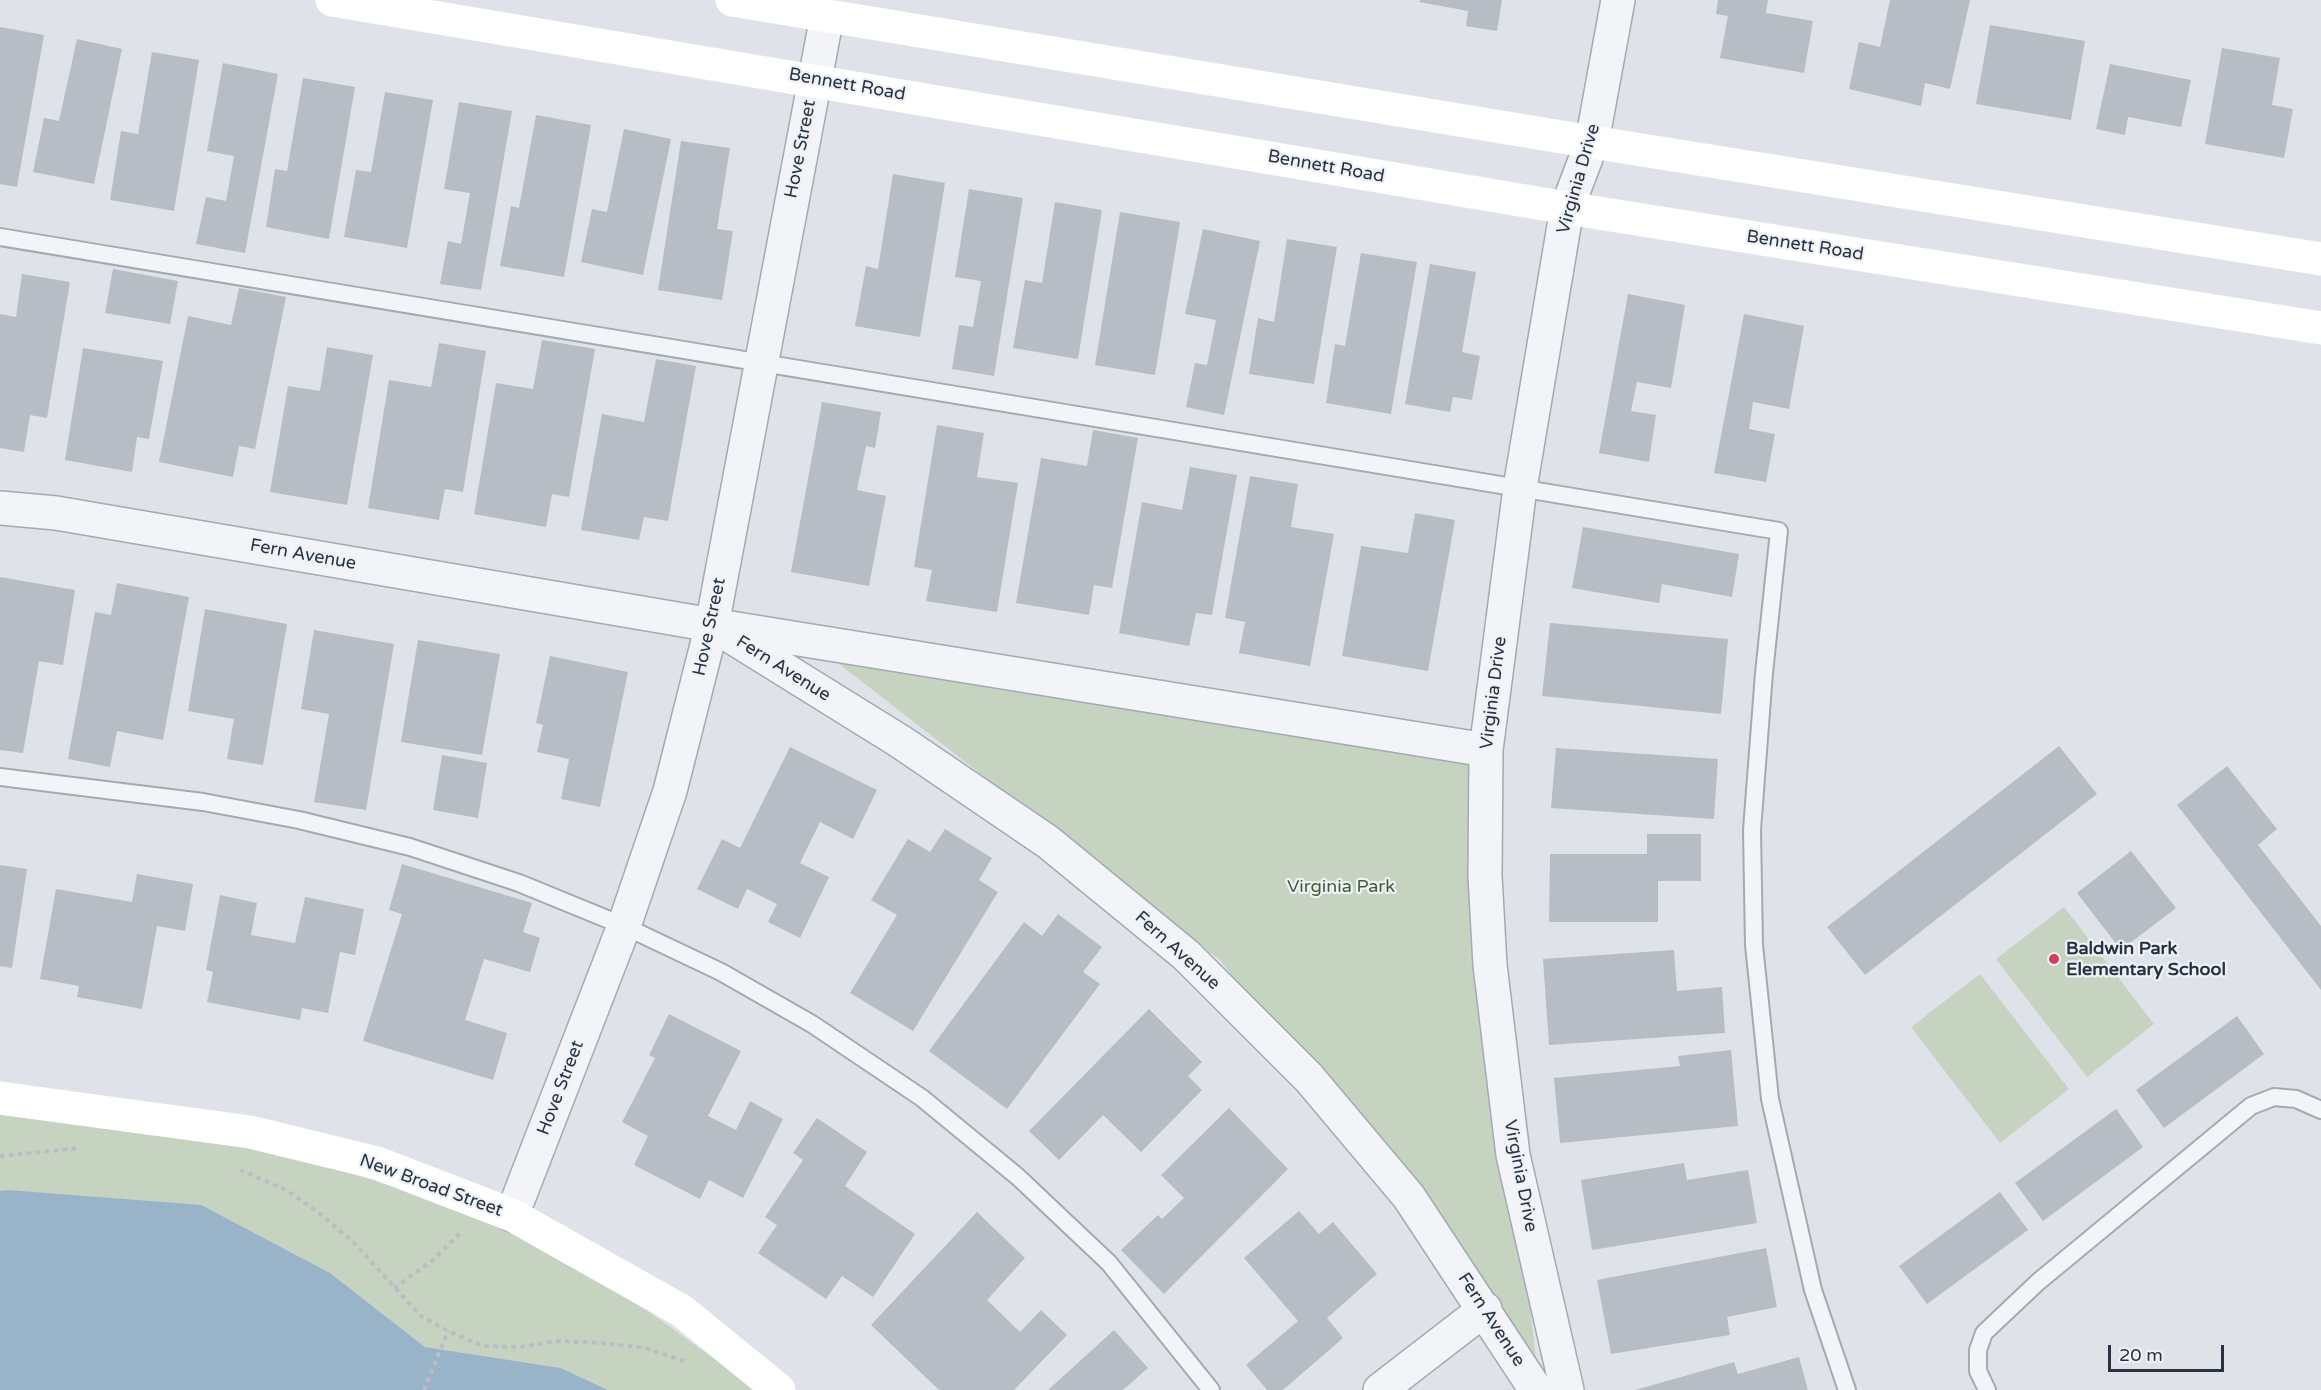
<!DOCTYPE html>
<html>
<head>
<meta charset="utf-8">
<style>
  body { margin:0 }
  #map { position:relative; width:2321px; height:1390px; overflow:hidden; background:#dfe3e9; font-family:"Varela Round",sans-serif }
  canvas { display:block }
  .scale { position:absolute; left:2108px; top:1345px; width:116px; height:27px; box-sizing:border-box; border:3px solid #283240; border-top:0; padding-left:8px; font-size:18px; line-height:21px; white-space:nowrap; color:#283240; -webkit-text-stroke:4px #eef2f6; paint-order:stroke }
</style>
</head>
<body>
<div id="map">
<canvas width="2321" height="1390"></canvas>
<div class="scale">20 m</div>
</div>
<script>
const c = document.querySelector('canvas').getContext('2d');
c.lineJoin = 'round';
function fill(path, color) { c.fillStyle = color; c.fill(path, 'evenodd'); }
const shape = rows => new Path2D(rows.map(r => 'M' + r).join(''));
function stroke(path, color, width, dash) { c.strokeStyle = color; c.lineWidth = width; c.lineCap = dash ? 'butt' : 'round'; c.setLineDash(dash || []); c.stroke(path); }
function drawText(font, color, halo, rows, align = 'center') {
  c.font = font + ' "Varela Round",sans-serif'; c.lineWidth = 4.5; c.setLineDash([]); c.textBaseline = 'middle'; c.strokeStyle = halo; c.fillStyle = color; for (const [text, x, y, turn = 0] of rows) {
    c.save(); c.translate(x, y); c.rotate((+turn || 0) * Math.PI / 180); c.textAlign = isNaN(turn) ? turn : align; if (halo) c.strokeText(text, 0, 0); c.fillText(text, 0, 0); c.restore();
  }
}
const green = shape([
  [838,663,1470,765,1537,1369,1220,960],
  [2064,907,2154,1024,2087,1077,1996,959],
  [1980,974,2069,1089,2000,1143,1911,1027],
  [0,1110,278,1150,435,1200,523,1238,630,1298,758,1390,608,1390,561,1368,425,1347,330,1273,8,1190,0,1191]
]);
const water = shape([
  [8,1190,201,1205,330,1273,425,1347,561,1368,608,1390,0,1390,0,1191]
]);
const building = shape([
  [1420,0,1502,0,1497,31,1466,26,1468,11,1419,2],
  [1718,0,1768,0,1766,13,1813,21,1804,73,1720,58,1728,16,1716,14],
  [1890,0,1970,0,1950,89,1925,83,1921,106,1849,89,1859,42,1880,47],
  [1990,25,2085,41,2071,120,1976,104],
  [0,27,44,35,17,187,0,184],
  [77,39,122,49,94,184,33,172,44,118,59,121],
  [2222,48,2280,58,2272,105,2293,109,2284,158,2205,144],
  [152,52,199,60,174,211,110,200,121,131,138,134],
  [223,63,278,74,245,253,196,244,206,197,226,201,234,156,207,151],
  [2110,64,2191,80,2181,127,2128,117,2125,135,2096,129],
  [303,78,355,87,329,239,266,227,275,169,287,171],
  [385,92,433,100,407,248,344,237,356,170,371,172],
  [459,102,512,111,481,290,440,284,448,241,461,244,470,193,444,189],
  [536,115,591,125,564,277,500,266,511,206,519,208],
  [624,129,671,139,643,275,581,262,592,209,607,212],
  [681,141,730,148,717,229,733,231,722,300,658,290],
  [893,174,945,183,920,337,855,326,866,266,878,269],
  [969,189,1023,198,994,376,952,369,959,325,973,327,981,281,955,277],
  [1055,202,1102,210,1078,359,1013,348,1025,280,1042,283],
  [1120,212,1180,222,1155,375,1095,365],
  [1203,229,1260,241,1224,415,1186,407,1195,363,1207,365,1216,320,1185,314],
  [1287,239,1337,247,1314,384,1249,374,1258,318,1274,322],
  [1361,253,1417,262,1391,414,1326,403,1335,344,1345,346],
  [1430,264,1476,272,1462,352,1480,356,1472,400,1453,397,1450,412,1405,404],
  [113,269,178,281,170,324,105,313],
  [22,274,70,282,47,418,30,415,24,452,0,448,0,314,16,317],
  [239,288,286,297,255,449,239,446,233,477,159,462,188,316,231,325],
  [1628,294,1685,305,1671,388,1637,382,1631,411,1656,415,1649,462,1599,453],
  [1744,314,1804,326,1789,409,1753,402,1749,429,1775,434,1766,482,1714,473],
  [542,340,595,349,569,497,552,494,546,527,474,514,496,383,533,389],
  [439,343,486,351,463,492,445,489,439,520,368,508,389,380,431,387],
  [327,347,373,355,347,505,270,492,288,386,320,391],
  [83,348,163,361,149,439,137,437,132,472,65,460],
  [656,359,696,366,668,521,644,517,639,540,581,530,602,414,644,422],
  [822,402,881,412,875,448,866,446,857,490,886,496,869,586,791,572],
  [937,425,984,433,977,477,1018,483,997,612,926,601,932,570,914,567],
  [1093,430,1138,438,1112,588,1094,585,1089,615,1016,603,1041,458,1087,466],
  [1190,467,1237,475,1212,615,1196,613,1189,646,1119,633,1142,502,1182,510],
  [1250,476,1298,484,1291,527,1334,534,1310,666,1239,653,1245,622,1225,618],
  [1415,513,1455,520,1428,671,1342,656,1361,546,1408,553],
  [1583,527,1739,554,1732,597,1662,584,1659,603,1572,588],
  [0,577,75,590,63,665,39,661,23,753,0,750],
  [117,583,189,597,163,740,117,731,110,767,68,759,95,612,111,615],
  [205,609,287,624,263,765,227,759,234,719,188,711],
  [1550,623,1728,639,1721,714,1542,696],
  [314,630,394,644,366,810,314,802,329,714,301,709],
  [418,640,500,654,482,755,401,742],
  [550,656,628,672,600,807,561,799,569,759,537,752,543,725,536,723],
  [2059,746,2097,794,1865,975,1827,927],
  [790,747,877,790,853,839,820,822,800,863,829,877,800,938,768,922,777,904,747,889,738,909,697,889,722,839,740,848],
  [1556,748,1718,759,1714,819,1551,808],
  [442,755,487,763,478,818,433,810],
  [2227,766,2277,829,2258,845,2321,926,2321,990,2177,805],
  [945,829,992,858,979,880,998,892,913,1031,850,993,897,915,871,900,908,839,930,852],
  [1647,834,1701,834,1701,881,1658,881,1658,922,1549,922,1550,854,1647,854],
  [2131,851,2176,908,2121,950,2077,893],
  [402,864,532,903,523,932,540,938,530,972,484,959,465,1020,507,1033,493,1080,363,1041,402,914,389,910],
  [0,865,27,869,12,968,0,966],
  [137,874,193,884,185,931,157,926,142,1009,77,997,79,986,40,979,56,889,132,902],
  [220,895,257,903,251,935,295,943,305,897,364,909,355,955,340,952,328,1013,302,1008,300,1020,207,1002,213,972,206,970],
  [1058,914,1102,947,1083,972,1100,984,1007,1109,929,1051,1024,922,1042,936],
  [1674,950,1677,991,1722,987,1725,1033,1549,1045,1543,959],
  [1149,1009,1202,1062,1188,1076,1202,1090,1141,1152,1103,1115,1059,1160,1029,1131],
  [669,1014,741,1051,708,1116,736,1130,750,1101,783,1119,743,1198,709,1180,700,1199,634,1165,648,1136,622,1122,655,1058,649,1055],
  [2237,1016,2264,1054,2164,1128,2136,1090],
  [1731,1050,1738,1126,1560,1143,1554,1078,1680,1066,1678,1056],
  [1229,1108,1288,1169,1164,1294,1121,1250,1158,1215,1162,1219,1184,1198,1161,1175],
  [2116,1109,2143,1147,2043,1221,2015,1183],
  [817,1118,867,1152,845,1186,915,1234,873,1297,842,1276,826,1299,758,1253,777,1225,765,1217,803,1160,793,1153],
  [1684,1163,1687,1180,1748,1170,1757,1223,1592,1250,1581,1180],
  [2000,1192,2028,1230,1927,1304,1899,1266],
  [1299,1211,1319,1234,1333,1222,1377,1274,1327,1318,1343,1338,1283,1390,1267,1390,1246,1365,1298,1321,1244,1258],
  [977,1212,1025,1258,987,1300,1020,1332,1041,1310,1067,1335,1014,1390,939,1390,871,1325],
  [1766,1248,1777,1307,1727,1317,1730,1335,1611,1354,1597,1280],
  [1114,1330,1148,1368,1123,1390,1048,1390],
  [1799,1357,1808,1390,1635,1390,1734,1362,1738,1374]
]);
const path = shape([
  [0,1156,80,1148],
  [240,1170,286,1190,318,1212,353,1242,421,1316,448,1331,483,1346,520,1347,559,1341,602,1343,645,1348,684,1361],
  [394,1288,433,1260,460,1233],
  [424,1390,448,1331]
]);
const lane = shape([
  [0,237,1779,531,1764,673,1752,830,1754,945,1770,1099,1813,1290,1847,1390],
  [0,777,203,802,299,820,410,847,519,883,624,926,721,972,812,1024,922,1098,1018,1177,1109,1263,1211,1390],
  [1987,1390,1978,1371,1978,1350,1984,1333,2038,1282,2251,1106,2274,1097,2296,1099,2321,1110]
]);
const street = shape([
  [0,508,56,513,712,625,1486,750],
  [724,632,901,742,1048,842,1186,955,1309,1078,1409,1197,1536,1390],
  [512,1215,624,926,670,791,712,625,827,16],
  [1380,1390,1485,1309],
  [1567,1390,1513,1155,1490,965,1485,876,1486,750,1520,488,1567,208,1592,142,1618,0]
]);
const secondary = shape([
  [332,0,1567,208,2321,328],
  [732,0,1592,142,2321,259],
  [0,1098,250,1132,377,1163,512,1215,682,1311,779,1390]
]);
const markers = [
  [2054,959,6,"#d04161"]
];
const streetNames = [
  ["Bennett Road",847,85,10],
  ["Hove Street",801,149,-79],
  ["Bennett Road",1326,167,10],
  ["Virginia Drive",1579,179,-74],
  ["Bennett Road",1805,246,9],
  ["Fern Avenue",303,555,10],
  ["Hove Street",710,627,-78],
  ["Fern Avenue",783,669,32],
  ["Virginia Drive",1494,693,-83],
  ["Fern Avenue",1177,951,42],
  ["Hove Street",561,1088,-69],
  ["Virginia Drive",1520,1176,79],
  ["New Broad Street",431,1186,20],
  ["Fern Avenue",1491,1320,57]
];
const parkNames = [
  ["Virginia Park",1341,887]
];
const poiNames = [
  ["Baldwin Park",2066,949],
  ["Elementary School",2066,970]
];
fill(green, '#c6d3c0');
fill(water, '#99b4c9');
fill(building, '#b6bdc5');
stroke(lane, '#a4aab3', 20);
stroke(street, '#a4aab3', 36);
stroke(path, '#b9bec4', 4, [4.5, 4.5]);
stroke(lane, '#f2f4f7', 16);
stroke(street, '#f2f4f7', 33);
stroke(secondary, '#fff', 33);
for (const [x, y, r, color] of markers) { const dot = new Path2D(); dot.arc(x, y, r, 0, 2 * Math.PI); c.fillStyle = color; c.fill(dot); stroke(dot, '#eef2f6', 2); }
drawText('18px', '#283240', '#eef2f6', streetNames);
drawText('18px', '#3f5c35', '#eef2f6', parkNames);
drawText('bold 18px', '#283240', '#eef2f6', poiNames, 'left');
</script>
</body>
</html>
